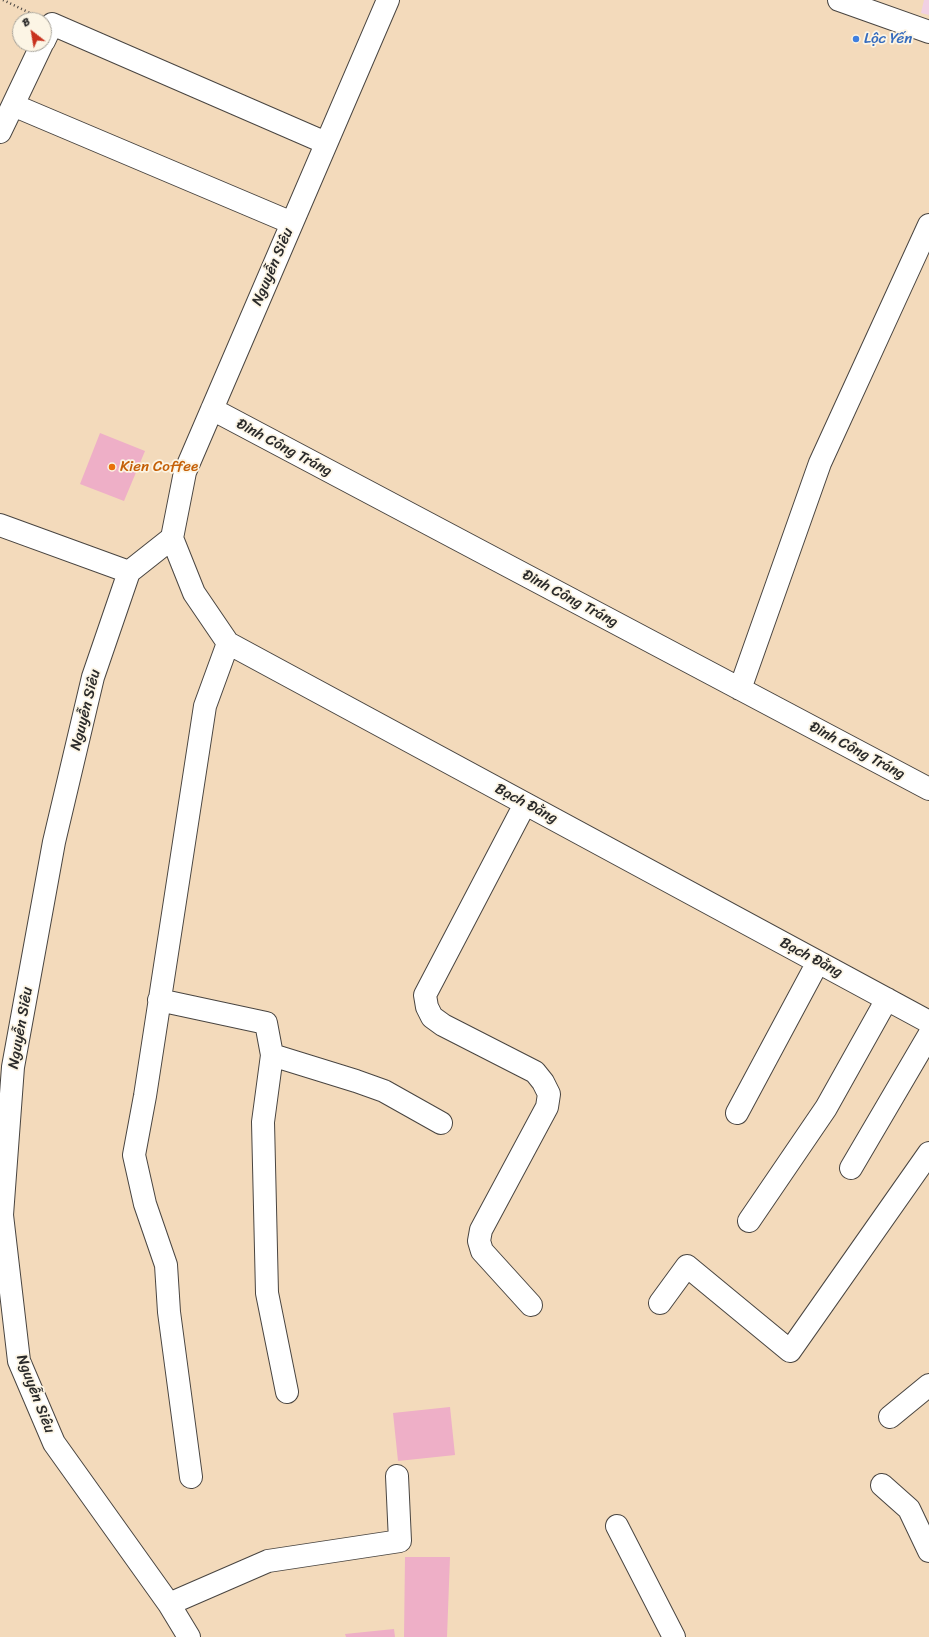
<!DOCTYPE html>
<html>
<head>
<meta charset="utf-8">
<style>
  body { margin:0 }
  #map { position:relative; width:929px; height:1637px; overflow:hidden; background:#f3dabb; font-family:Sriracha,sans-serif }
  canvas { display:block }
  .north { position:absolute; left:12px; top:12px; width:40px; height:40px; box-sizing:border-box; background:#fcf5e5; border:1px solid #a8a49b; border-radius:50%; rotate:329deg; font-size:11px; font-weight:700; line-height:16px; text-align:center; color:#2b2b2b }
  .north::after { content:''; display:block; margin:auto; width:14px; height:18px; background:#c8321e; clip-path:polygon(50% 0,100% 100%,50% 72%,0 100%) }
</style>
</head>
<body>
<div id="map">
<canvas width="929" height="1637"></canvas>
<div class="north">B</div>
</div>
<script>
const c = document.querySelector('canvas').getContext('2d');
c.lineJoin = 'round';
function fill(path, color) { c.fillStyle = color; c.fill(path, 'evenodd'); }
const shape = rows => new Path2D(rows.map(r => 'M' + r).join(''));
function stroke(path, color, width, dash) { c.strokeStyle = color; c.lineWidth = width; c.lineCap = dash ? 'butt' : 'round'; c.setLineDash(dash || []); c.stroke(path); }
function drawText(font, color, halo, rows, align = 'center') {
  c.font = font + ' Sriracha,sans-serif'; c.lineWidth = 3.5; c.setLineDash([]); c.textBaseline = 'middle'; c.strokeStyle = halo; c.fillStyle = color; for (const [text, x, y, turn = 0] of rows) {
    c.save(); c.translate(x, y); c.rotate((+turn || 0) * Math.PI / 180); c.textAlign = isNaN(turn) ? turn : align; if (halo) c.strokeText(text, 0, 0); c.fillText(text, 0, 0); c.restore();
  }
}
const built = shape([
  [924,0,929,0,929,15,921,13]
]);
const building = shape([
  [100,433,145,451,124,501,80,484],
  [450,1407,455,1455,398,1461,393,1413],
  [405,1557,450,1557,447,1637,404,1637],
  [394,1629,395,1637,346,1637,345,1634]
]);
const path = shape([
  [3,0,30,13]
]);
const minor = shape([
  [44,41,52,24,326,143],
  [42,44,13,105,292,223],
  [0,132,13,105],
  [212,409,929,789],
  [0,525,129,572],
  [172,538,194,593,228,643,929,1022],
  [172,538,185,472,388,0],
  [129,572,93,677,54,842,13,1067,2,1215,19,1361,54,1443,169,1604,189,1637],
  [129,572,172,538],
  [740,689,820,463,929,225],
  [525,804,425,995,427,1007,432,1017,443,1025,535,1072,543,1082,549,1094,547,1107,481,1230,479,1241,482,1251,531,1305],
  [159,1000,266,1023,272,1055,356,1081,384,1091,441,1123],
  [272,1055,263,1122,267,1293,287,1392],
  [737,1113,818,962],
  [851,1168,929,1035],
  [749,1221,826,1108,887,999],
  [660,1303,687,1266,790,1351,929,1153],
  [890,1417,929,1385],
  [191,1477,169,1312,166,1265,145,1204,134,1155,145,1096,205,706,228,643],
  [882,1485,909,1509,929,1551],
  [617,1526,674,1637],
  [169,1604,268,1561,400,1541,397,1476]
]);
const major = shape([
  [839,0,929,32]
]);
const markers = [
  [856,39,4,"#3f7fe0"],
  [112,467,4,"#e8710a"]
];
const shopNames = [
  ["Lộc Yến",864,39]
];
const streetNames = [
  ["Nguyễn Siêu",273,267,-67],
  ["Đinh Công Tráng",284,448,28],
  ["Đinh Công Tráng",570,599,28],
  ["Nguyễn Siêu",86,710,-76],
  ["Đinh Công Tráng",857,751,28],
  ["Bạch Đằng",526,804,28],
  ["Bạch Đằng",811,958,28],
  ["Nguyễn Siêu",21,1028,-80],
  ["Nguyễn Siêu",35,1394,69]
];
const foodNames = [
  ["Kien Coffee",120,467]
];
fill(built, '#f1d0e3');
fill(building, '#eeafc7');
stroke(minor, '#494541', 24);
stroke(major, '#494541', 24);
stroke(path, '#494541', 2.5, [1, 3]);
stroke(minor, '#fff', 22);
stroke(major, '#fff', 22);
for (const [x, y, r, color] of markers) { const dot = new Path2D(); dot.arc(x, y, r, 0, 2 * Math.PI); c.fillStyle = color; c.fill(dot); stroke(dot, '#fcf5e5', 1.5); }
drawText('15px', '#366cbe', '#fcf5e5', shopNames, 'left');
drawText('15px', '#2b2b2b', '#fcf5e5', streetNames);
drawText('15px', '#c56008', '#fcf5e5', foodNames, 'left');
</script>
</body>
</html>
